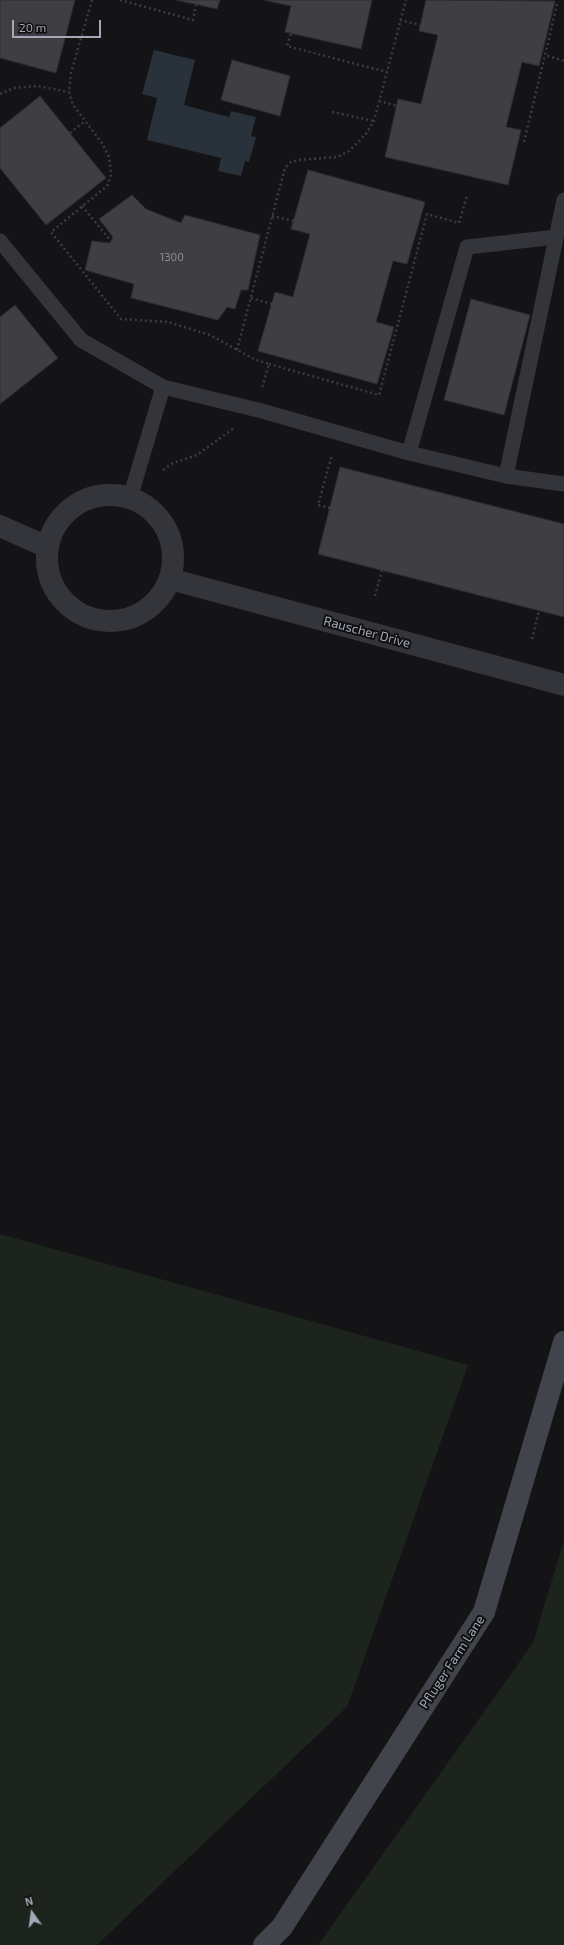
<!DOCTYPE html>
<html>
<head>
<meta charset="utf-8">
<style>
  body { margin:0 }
  #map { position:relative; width:564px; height:1945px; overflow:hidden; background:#141416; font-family:"Exo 2",sans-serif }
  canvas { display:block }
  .north { position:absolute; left:12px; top:1893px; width:40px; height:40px; -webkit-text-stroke:3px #0f0f11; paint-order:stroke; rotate:346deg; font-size:11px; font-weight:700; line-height:16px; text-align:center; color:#a5a9b7 }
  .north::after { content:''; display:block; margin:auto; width:14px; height:18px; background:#a5a9b7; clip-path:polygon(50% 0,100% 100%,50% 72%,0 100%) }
  .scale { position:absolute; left:12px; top:20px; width:89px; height:18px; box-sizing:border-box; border:2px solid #a5a9b7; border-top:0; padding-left:5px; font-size:12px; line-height:14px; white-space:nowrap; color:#a5a9b7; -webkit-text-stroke:3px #0f0f11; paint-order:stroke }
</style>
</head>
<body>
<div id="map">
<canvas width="564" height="1945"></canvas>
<div class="north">N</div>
<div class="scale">20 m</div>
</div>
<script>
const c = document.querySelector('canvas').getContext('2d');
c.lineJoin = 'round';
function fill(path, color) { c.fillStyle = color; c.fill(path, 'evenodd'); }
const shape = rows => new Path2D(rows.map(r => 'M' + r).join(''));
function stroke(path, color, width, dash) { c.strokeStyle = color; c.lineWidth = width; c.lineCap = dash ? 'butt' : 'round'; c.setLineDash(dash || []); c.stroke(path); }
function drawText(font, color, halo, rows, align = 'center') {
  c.font = font + ' "Exo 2",sans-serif'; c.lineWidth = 4; c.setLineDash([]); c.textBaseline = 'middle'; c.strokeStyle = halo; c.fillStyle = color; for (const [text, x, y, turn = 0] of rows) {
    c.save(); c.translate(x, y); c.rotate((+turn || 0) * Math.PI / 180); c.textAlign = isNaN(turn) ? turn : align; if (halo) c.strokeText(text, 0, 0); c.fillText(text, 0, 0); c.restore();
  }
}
const green = shape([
  [0,1234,468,1365,347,1707,97,1945,0,1945],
  [564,1540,564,1945,318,1945,533,1643]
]);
const water = shape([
  [154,50,195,60,184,105,229,117,231,111,256,117,251,136,256,137,249,162,245,161,241,176,218,171,221,158,147,140,157,98,142,94]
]);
const building = shape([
  [0,0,75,0,56,73,0,58,0,0],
  [176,0,220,0,217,9,176,0],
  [264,0,372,0,361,49,285,32,291,6,264,0],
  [426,0,555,1,539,66,522,62,506,127,521,130,508,185,385,157,398,99,421,104,438,35,419,31,426,0],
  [232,60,290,76,280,116,221,100,232,60],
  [40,96,106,178,46,225,0,168,0,128,40,96],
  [308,170,425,202,407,264,393,261,376,322,394,327,377,384,258,351,275,292,293,297,310,234,291,229,308,170],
  [132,195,146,209,181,223,185,215,260,235,248,290,241,290,235,309,227,307,218,320,131,298,134,284,85,270,92,241,110,243,113,237,99,219,132,195],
  [471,299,530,315,504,415,444,400,471,299],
  [15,305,58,358,0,404,0,317,15,305],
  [340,467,564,524,564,617,318,554,340,467]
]);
const path = shape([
  [92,0,71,73,69,92,73,105,102,143,109,157,111,175,107,186,51,232,121,319,168,322,210,335,254,359,269,364,262,388],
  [120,0,193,20,196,5],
  [557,4,545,55,564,61],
  [400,20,420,25],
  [291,34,287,46,387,72],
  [0,94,14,88,38,86,69,92],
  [379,101,397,106],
  [332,112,374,121],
  [70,133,85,121],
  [524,142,545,55],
  [82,206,111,241],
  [272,216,294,221],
  [251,298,272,304],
  [237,350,285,168,291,162,299,160,337,157,349,151,366,134,374,121,406,0],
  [269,364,379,395,427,214,459,223,467,196],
  [163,470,173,463,197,455,234,428],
  [330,508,318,505,332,455],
  [375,596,382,570],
  [532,639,539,611]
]);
const lane = shape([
  [0,241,81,340,163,387,262,411,409,453,506,476,564,484],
  [409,453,467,247,556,237],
  [506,476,564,200],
  [130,498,163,387]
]);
const street = shape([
  '47 558a63 63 0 1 1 126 0a63 63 0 1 1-126 0Z',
  [0,526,47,547],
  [170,579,564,685]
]);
const secondary = shape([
  [264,1945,282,1927,484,1612,564,1342]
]);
const numberNames = [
  ["1300",172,257]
];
const streetNames = [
  ["Rauscher Drive",367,632,15],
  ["Pfluger Farm Lane",452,1662,-57]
];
fill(green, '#1c241d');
fill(water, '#29313a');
fill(building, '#3e3e43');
stroke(building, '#2e2e32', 1);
stroke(path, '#3a3c42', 2.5, [2, 3]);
stroke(lane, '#34353b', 15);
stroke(street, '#34353b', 22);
stroke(secondary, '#42444b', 22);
drawText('11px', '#8b8e9a', null, numberNames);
drawText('13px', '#a5a9b7', '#0f0f11', streetNames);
</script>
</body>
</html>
